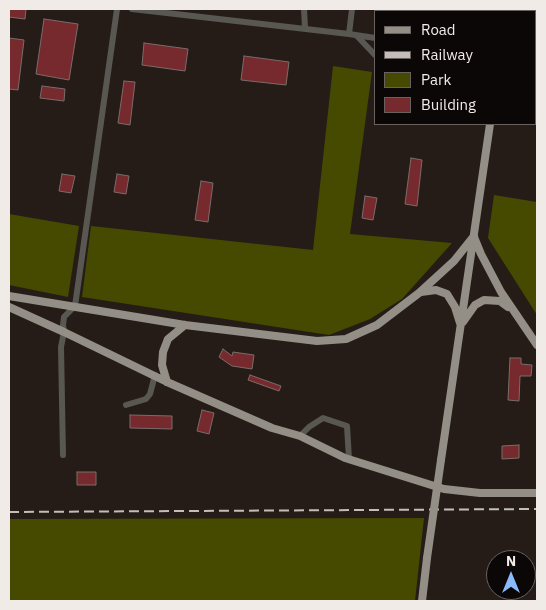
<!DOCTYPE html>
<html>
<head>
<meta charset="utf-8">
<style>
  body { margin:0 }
  #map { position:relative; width:546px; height:610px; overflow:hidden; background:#251c17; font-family:"IBM Plex Sans",sans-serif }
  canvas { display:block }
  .frame { position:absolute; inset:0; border:10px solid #f1ebe7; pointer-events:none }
  .legend { position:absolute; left:374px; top:10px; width:162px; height:115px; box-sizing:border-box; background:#0b0706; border:1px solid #676260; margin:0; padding:6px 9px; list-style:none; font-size:15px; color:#f1ebe7 }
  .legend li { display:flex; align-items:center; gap:10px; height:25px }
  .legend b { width:25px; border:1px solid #676260 }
  .north { position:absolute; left:486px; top:550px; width:50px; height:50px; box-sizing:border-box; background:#0b0706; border:1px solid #676260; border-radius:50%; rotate:0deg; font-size:14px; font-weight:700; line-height:20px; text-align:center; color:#f1ebe7 }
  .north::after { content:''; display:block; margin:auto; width:18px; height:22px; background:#89bafc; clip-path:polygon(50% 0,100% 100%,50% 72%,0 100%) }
</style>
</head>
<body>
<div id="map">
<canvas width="546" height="610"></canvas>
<div class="frame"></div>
<ul class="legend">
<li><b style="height:6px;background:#948f86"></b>Road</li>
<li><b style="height:6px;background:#c4bdb9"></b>Railway</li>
<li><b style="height:14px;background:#454a00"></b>Park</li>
<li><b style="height:14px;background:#772a2d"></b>Building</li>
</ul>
<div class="north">N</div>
</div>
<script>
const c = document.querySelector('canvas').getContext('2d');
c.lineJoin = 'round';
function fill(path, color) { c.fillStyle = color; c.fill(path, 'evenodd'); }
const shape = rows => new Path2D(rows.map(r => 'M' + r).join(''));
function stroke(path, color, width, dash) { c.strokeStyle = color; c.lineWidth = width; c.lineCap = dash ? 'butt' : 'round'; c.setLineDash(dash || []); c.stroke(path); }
const green = shape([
  [333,66,372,72,350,234,452,243,402,299,370,319,329,335,82,297,91,226,313,250],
  [494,195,537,202,537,315,488,238],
  [9,214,79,226,68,297,9,285],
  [424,518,415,601,9,601,9,519]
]);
const building = shape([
  [9,9,26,9,25,19,9,17,9,9],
  [44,19,78,24,69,80,36,74,44,19],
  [9,38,24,40,18,90,9,89,9,38],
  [144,43,188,49,185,71,142,65,144,43],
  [244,56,289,62,286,85,241,80,244,56],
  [124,81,135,82,130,125,118,123,124,81],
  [42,86,65,89,64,101,40,98,42,86],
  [411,158,422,160,417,206,405,204,411,158],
  [62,174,75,176,71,193,59,191,62,174],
  [117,174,129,176,126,194,114,192,117,174],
  [201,181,213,183,208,222,195,220,201,181],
  [365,196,377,198,373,220,362,218,365,196],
  [223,349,232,356,233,352,254,355,252,369,232,366,219,357,223,349],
  [510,358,521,358,521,364,532,365,531,376,520,376,519,401,508,400,510,358],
  [250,375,281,386,279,391,248,380,250,375],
  [202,410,214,413,209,434,197,431,202,410],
  [130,415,172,416,172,429,130,428,130,415],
  [519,445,519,458,502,459,502,446,519,445],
  [77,472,96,472,96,485,77,485,77,472]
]);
const minor = shape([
  [132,9,349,34,375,38],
  [304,9,305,28],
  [349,34,352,9],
  [357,36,375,55],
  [535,61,537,62],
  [126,405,146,399,150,394,155,375],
  [300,436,309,427,323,418,347,426,349,459],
  [63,455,61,347,64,332,63,325,64,317,75,306,117,9]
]);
const major = shape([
  [506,11,506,9],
  [474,237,481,254,501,292,537,345],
  [421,292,436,290,447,294,455,307,460,323],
  [9,296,185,325,317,341,346,339,377,325,419,293,454,261,474,236],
  [9,307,64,332,167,382,272,428,300,436,345,458,444,489,480,493,537,493],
  [463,322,475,305,484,300,500,301,508,307],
  [167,382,162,365,163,352,168,339,185,325],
  [441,460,490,124],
  [422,601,427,558]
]);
const rail = shape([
  [9,512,537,509]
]);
const majorBridge = shape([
  [427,558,441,460]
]);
fill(green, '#454a00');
fill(building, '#772a2d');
stroke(building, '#7a6c6b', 1);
stroke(minor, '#595752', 6);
stroke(major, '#948f86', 8);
stroke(rail, '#c4bdb9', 2, [10, 5]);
stroke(majorBridge, '#948f86', 8);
</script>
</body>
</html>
